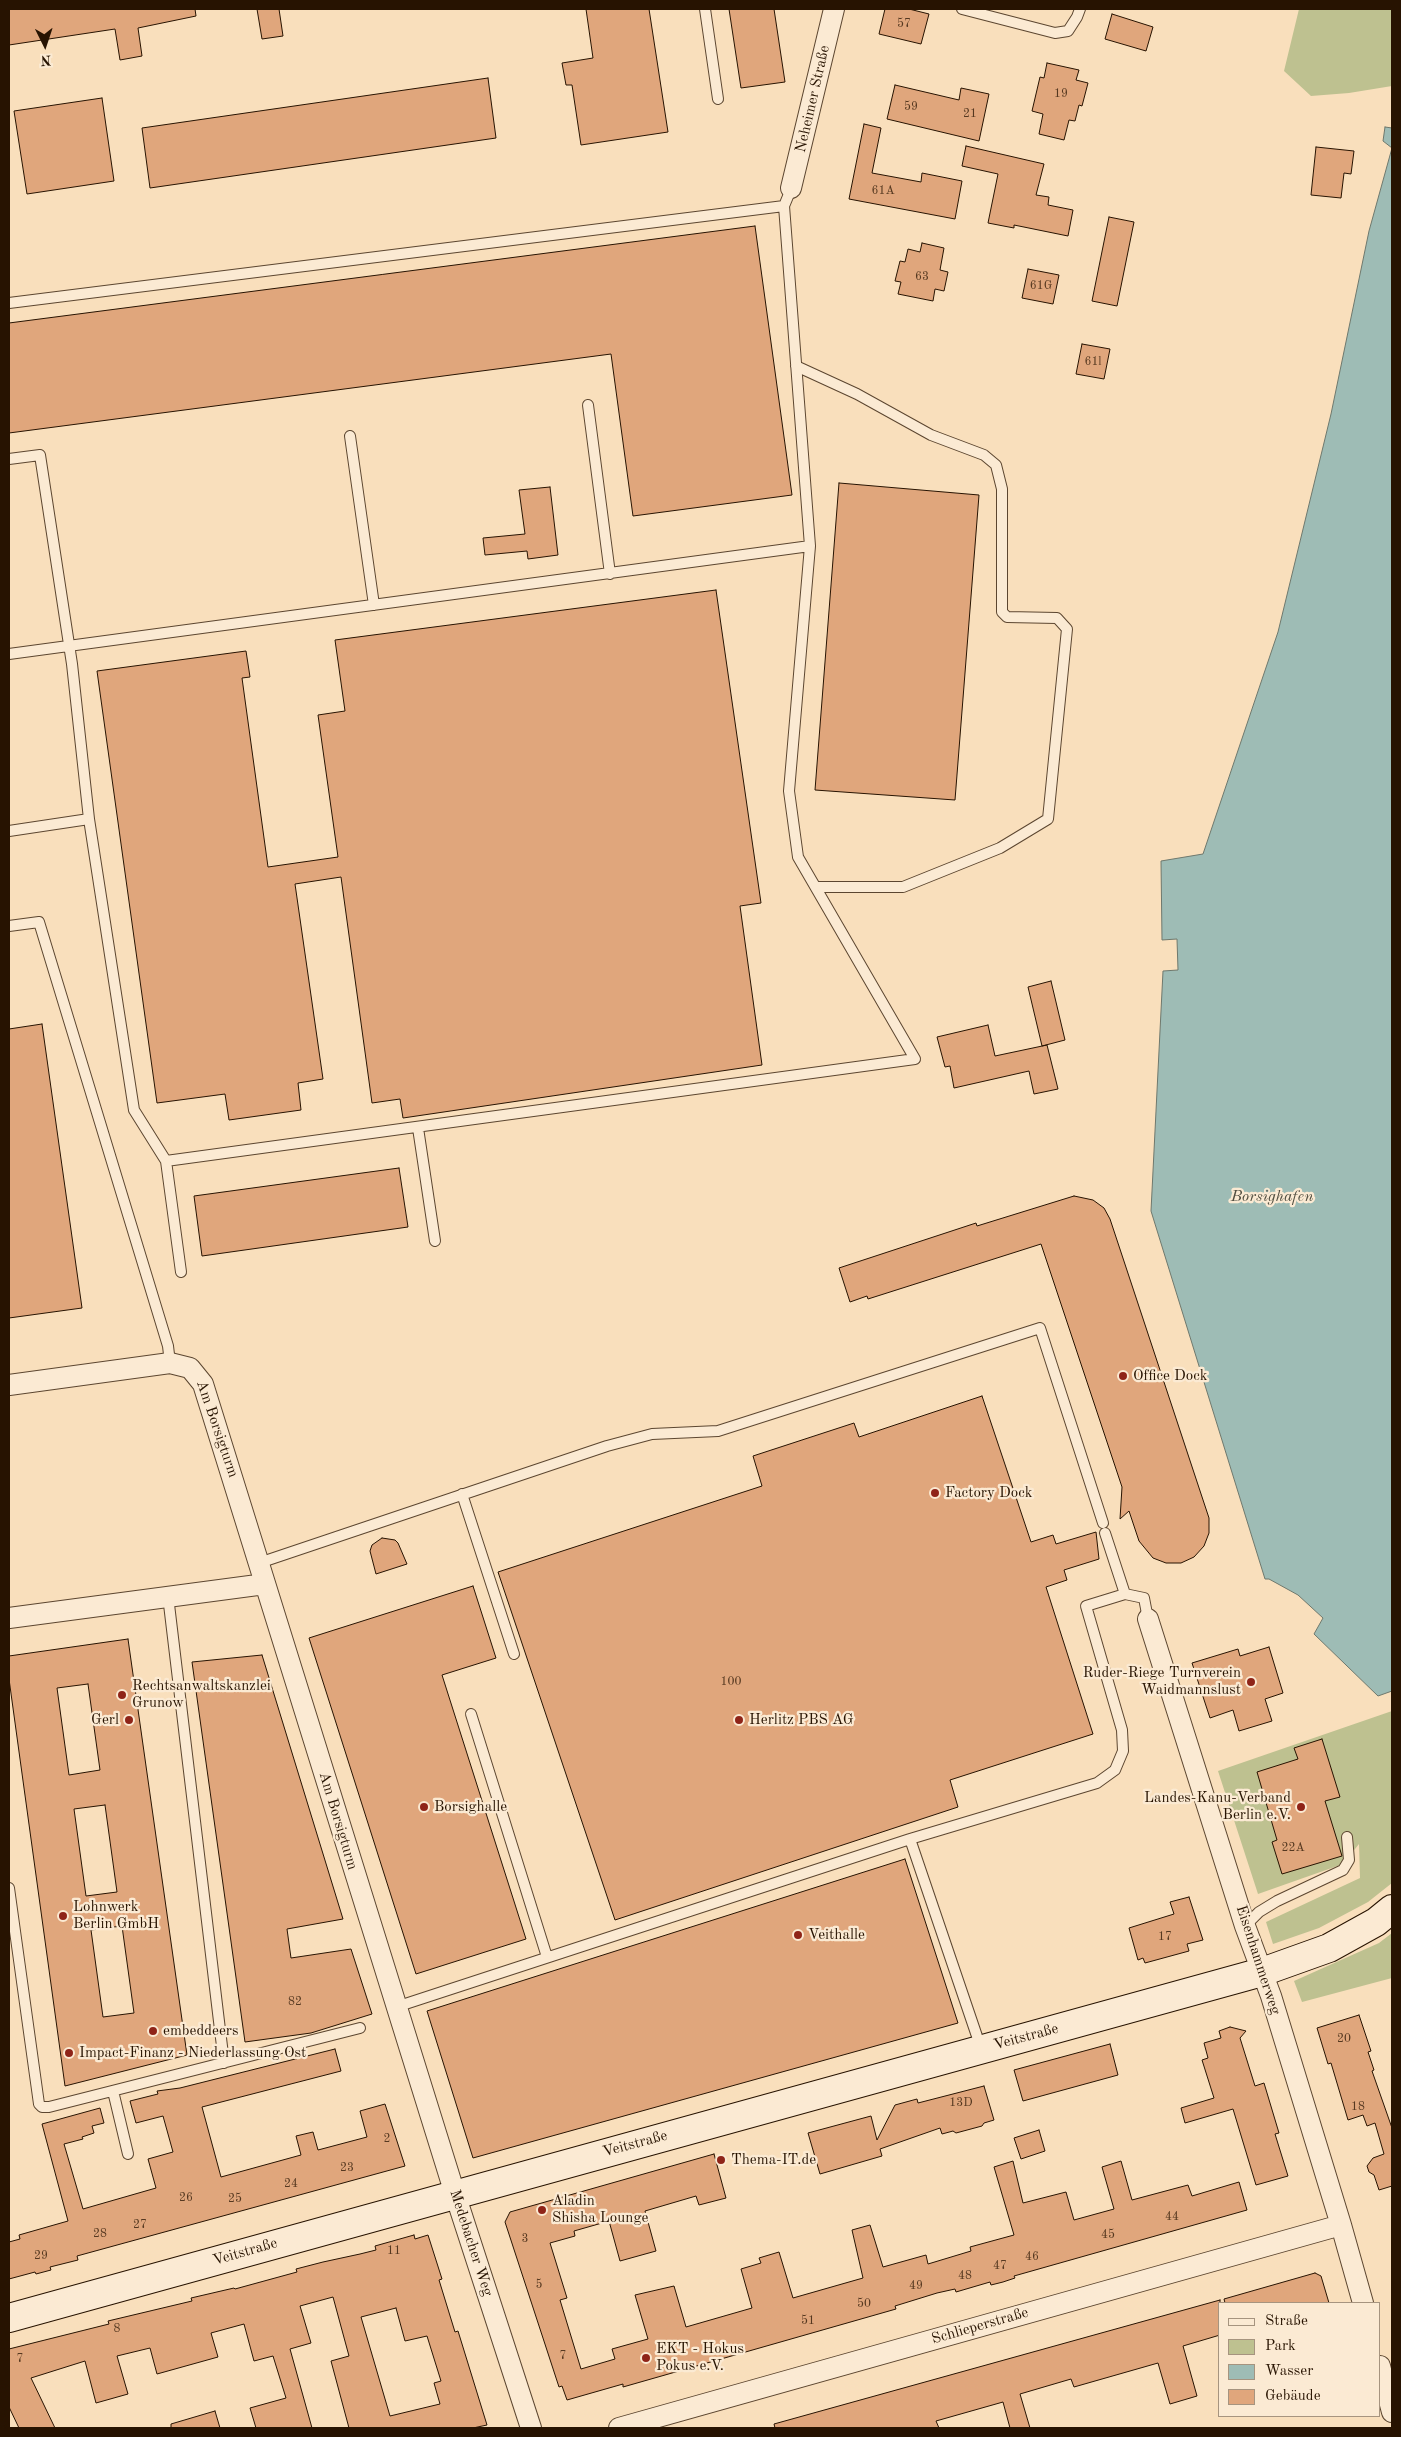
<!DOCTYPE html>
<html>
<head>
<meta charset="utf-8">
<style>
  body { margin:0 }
  #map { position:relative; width:1401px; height:2437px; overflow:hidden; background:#f9dfbc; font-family:"Old Standard TT",serif }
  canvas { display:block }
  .frame { position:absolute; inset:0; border:10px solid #271301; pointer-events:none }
  .legend { position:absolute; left:1218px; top:2302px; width:162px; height:115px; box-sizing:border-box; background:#fbead3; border:1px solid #a6947f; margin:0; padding:6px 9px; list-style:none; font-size:15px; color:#271301 }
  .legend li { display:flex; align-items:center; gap:10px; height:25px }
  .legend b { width:25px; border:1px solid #a6947f }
  .north { position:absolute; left:20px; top:20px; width:50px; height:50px; -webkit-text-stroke:4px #fbead3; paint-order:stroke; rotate:176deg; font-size:14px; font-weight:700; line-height:20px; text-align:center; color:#271301 }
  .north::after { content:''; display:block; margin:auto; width:18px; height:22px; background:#271301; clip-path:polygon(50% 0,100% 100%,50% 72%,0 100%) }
</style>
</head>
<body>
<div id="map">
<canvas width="1401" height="2437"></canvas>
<div class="frame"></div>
<ul class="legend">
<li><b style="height:6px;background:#fbead3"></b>Straße</li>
<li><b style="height:14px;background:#bec190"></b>Park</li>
<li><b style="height:14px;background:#9ebcb5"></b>Wasser</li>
<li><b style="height:14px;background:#e0a67c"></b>Gebäude</li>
</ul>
<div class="north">N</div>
</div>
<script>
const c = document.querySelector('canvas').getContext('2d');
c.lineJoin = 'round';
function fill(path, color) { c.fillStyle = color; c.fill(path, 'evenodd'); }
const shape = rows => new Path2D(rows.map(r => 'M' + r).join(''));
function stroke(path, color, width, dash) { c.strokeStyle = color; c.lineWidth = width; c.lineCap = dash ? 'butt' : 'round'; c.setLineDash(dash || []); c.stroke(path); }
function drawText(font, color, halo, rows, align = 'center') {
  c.font = font + ' "Old Standard TT",serif'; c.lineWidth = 4.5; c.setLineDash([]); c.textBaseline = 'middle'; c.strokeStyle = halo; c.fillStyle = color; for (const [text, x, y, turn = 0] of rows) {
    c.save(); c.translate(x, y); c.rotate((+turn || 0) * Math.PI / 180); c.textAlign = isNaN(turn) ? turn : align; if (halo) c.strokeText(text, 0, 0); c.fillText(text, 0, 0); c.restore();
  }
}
const green = shape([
  [1299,9,1392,9,1392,86,1349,93,1311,96,1284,71],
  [1392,1711,1392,1883,1368,1902,1319,1928,1273,1944,1266,1922,1360,1878,1359,1844,1343,1864,1258,1894,1218,1771],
  [1392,1933,1392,1978,1302,2002,1294,1981,1379,1943]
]);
const water = shape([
  [1385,127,1392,128,1392,1691,1378,1696,1314,1634,1323,1618,1298,1595,1269,1579,1265,1579,1151,1211,1163,971,1178,970,1177,939,1162,940,1161,861,1203,854,1278,632,1331,414,1369,231,1392,148,1383,141,1385,127]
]);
const building = shape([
  [9,9,195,9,196,16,138,28,142,56,120,60,115,29,9,45,9,9],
  [257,9,279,9,283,36,262,39,257,9],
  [586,9,649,9,668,132,581,145,572,85,566,85,562,63,593,58,586,9],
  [729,9,774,9,785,82,741,88,729,9],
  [885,9,909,9,929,14,921,44,879,34,885,9],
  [1112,14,1153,27,1146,51,1105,39,1112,14],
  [1047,63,1079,70,1076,80,1088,83,1082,106,1079,105,1075,121,1069,120,1064,140,1039,134,1043,114,1032,111,1040,77,1044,78,1047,63],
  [488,78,496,138,150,188,142,128,488,78],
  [895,85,959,100,961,88,989,94,979,141,887,119,895,85],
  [102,98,114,181,27,194,14,111,102,98],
  [864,124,881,128,872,173,921,182,922,173,962,181,955,219,849,199,864,124],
  [966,146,1044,164,1036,195,1049,197,1048,205,1073,210,1068,236,1014,225,1014,228,988,223,998,174,962,166,966,146],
  [1316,147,1354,151,1351,174,1344,173,1341,198,1311,195,1316,147],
  [1109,217,1134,222,1117,306,1092,301,1109,217],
  [755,226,792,495,633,516,611,354,9,433,9,323,755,226],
  [922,243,944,248,940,270,948,272,944,291,935,289,933,301,898,294,901,282,895,281,900,261,905,262,908,249,920,252,922,243],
  [1028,269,1059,275,1053,304,1022,298,1028,269],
  [1082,344,1110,349,1104,379,1076,374,1082,344],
  [839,483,979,495,955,800,815,790,839,483],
  [550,487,558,555,528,559,527,551,485,555,483,538,525,534,519,490,550,487],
  [716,590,761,903,740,906,762,1065,403,1118,400,1099,372,1103,341,877,295,884,323,1079,298,1083,301,1110,229,1120,225,1094,157,1103,97,671,246,651,250,677,242,678,268,867,338,857,318,715,345,711,335,640,716,590],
  [1051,981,1065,1040,1042,1046,1028,987,1051,981],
  [42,1024,82,1308,9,1318,9,1029,42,1024],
  [988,1025,995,1056,1047,1045,1058,1089,1034,1094,1029,1071,954,1088,950,1066,945,1067,937,1037,988,1025],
  [399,1168,408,1227,202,1256,194,1196,399,1168],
  [1074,1196,1093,1200,1104,1208,1110,1219,1209,1518,1209,1533,1204,1546,1194,1557,1181,1563,1166,1563,1153,1558,1139,1541,1129,1511,1120,1519,1122,1487,1041,1244,868,1299,867,1296,850,1302,839,1268,976,1223,977,1226,1074,1196],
  [982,1396,1031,1542,1053,1535,1056,1544,1096,1532,1099,1559,1064,1570,1067,1580,1046,1587,1093,1734,950,1780,958,1807,615,1920,498,1572,762,1486,753,1456,854,1423,859,1437,982,1396],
  [382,1538,395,1540,398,1543,407,1564,376,1574,370,1551,372,1545,382,1538],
  [473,1586,496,1658,442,1675,526,1939,416,1974,309,1638,473,1586],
  [128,1639,187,2055,65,2086,9,1679,9,1656,128,1639],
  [88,1684,100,1770,69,1775,57,1688,88,1684],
  [105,1805,117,1892,86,1896,74,1809,105,1805],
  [122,1926,134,2013,103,2017,91,1930,122,1926],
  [1269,1647,1283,1693,1265,1699,1272,1721,1239,1731,1233,1710,1210,1718,1192,1663,1238,1649,1240,1656,1269,1647],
  [262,1655,343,1919,287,1929,291,1958,351,1949,372,2014,311,2033,245,2042,192,1662,262,1655],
  [1322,1739,1340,1797,1325,1801,1342,1856,1282,1874,1272,1842,1277,1840,1257,1772,1298,1759,1294,1748,1322,1739],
  [905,1859,958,2023,473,2158,427,2011,905,1859],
  [1189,1897,1203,1940,1187,1944,1189,1951,1145,1963,1143,1958,1138,1960,1129,1928,1174,1914,1170,1902,1189,1897],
  [1359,2015,1371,2051,1368,2052,1374,2070,1372,2071,1392,2128,1392,2186,1379,2190,1374,2175,1369,2172,1367,2166,1373,2158,1384,2154,1375,2123,1367,2126,1363,2115,1348,2120,1331,2063,1328,2064,1317,2028,1359,2015],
  [1230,2027,1246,2031,1240,2038,1255,2086,1264,2083,1279,2133,1275,2134,1288,2176,1256,2185,1233,2109,1185,2123,1181,2108,1214,2098,1202,2060,1208,2058,1204,2043,1221,2038,1219,2031,1230,2027],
  [1110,2044,1118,2075,1023,2101,1014,2070,1110,2044],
  [335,2049,341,2071,202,2107,221,2177,301,2155,296,2136,313,2132,318,2150,367,2137,360,2111,385,2104,405,2166,77,2256,78,2260,50,2267,51,2270,36,2274,35,2272,9,2279,9,2242,20,2239,19,2235,68,2221,42,2124,100,2108,104,2123,92,2126,94,2133,82,2137,83,2139,64,2144,83,2209,156,2188,148,2159,173,2152,163,2116,136,2123,130,2101,158,2094,157,2091,180,2088,335,2049],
  [984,2086,994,2120,984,2123,982,2126,956,2133,953,2131,942,2134,940,2128,880,2149,882,2156,820,2174,808,2133,871,2116,877,2140,895,2105,917,2099,918,2103,984,2086],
  [1039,2130,1045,2151,1021,2159,1014,2138,1039,2130],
  [714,2154,726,2198,699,2205,696,2196,645,2211,656,2251,620,2261,609,2221,574,2231,575,2236,550,2243,567,2298,560,2300,581,2369,615,2359,612,2349,648,2339,635,2295,674,2286,686,2327,752,2308,741,2269,761,2263,759,2258,779,2252,793,2298,863,2278,852,2230,870,2225,883,2267,926,2255,928,2264,971,2251,970,2247,1014,2235,994,2167,1013,2161,1023,2203,1066,2192,1074,2220,1114,2209,1102,2167,1121,2161,1132,2200,1188,2185,1192,2196,1239,2182,1247,2210,1014,2276,1015,2278,1003,2282,991,2285,990,2282,956,2292,955,2289,937,2293,895,2306,896,2309,623,2387,623,2384,567,2400,562,2386,559,2387,505,2222,510,2212,714,2154],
  [414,2235,415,2239,428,2235,442,2279,439,2280,455,2332,458,2331,487,2425,473,2428,349,2428,331,2361,349,2356,333,2297,300,2306,311,2343,290,2349,312,2428,256,2428,250,2408,286,2398,273,2356,254,2361,244,2324,211,2333,218,2357,157,2374,150,2348,117,2356,128,2394,96,2403,85,2361,31,2378,55,2428,19,2428,9,2407,9,2349,109,2324,108,2321,192,2301,191,2298,234,2288,235,2289,297,2272,296,2269,323,2262,360,2254,376,2250,375,2246,414,2235],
  [396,2308,405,2341,427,2336,441,2381,434,2383,440,2404,390,2416,361,2317,396,2308],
  [1315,2273,1321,2276,1329,2303,1225,2303,1224,2299,1315,2273],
  [1220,2300,1220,2335,1183,2346,1197,2396,1170,2404,1158,2363,1074,2387,1071,2379,1020,2394,1030,2428,1010,2428,1003,2402,936,2421,939,2428,775,2428,774,2424,1220,2300],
  [215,2411,220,2428,171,2428,171,2424,215,2411]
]);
const lane = shape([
  [705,9,718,99],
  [962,9,1055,33,1068,31,1077,17,1080,9],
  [9,303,784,206,789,194],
  [796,366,857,394,931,435,984,455,996,465,1002,489,1002,612,1007,617,1057,618,1067,629,1048,819,1000,848,903,887,816,887],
  [588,405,610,574],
  [350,436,374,605],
  [9,459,40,455,72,664,89,819,134,1110,166,1161,915,1059,798,857,789,791,810,546,784,206],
  [9,654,810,546],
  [9,831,89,819],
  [9,926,39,922,168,1346,170,1363],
  [418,1128,435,1241],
  [166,1161,181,1272],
  [462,1494,514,1654],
  [1105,1533,1125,1594],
  [259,1563,607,1446,652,1434,718,1431,1040,1328,1103,1523],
  [168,1596,224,2063],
  [471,1714,547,1957],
  [910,1839,981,2048],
  [9,1888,39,2104,42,2107,49,2107,360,2028],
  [1245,1926,1259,1912,1277,1901,1343,1870,1349,1860,1347,1837],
  [396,2007,910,1839,1097,1783,1115,1770,1123,1751,1122,1730,1086,1606,1125,1594,1144,1598,1148,1619],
  [113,2091,128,2154]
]);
const street = shape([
  [791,188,834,9],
  [9,1385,170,1363,190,1368,203,1384,455,2194,531,2428],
  [9,1618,265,1584],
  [1148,1619,1245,1926,1271,1996,1341,2225,1363,2303],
  [1380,2366,1392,2412],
  [619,2428,1341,2225]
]);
const secondary = shape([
  [9,2318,1262,1972,1329,1948,1376,1922,1392,1909]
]);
const markers = [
  [1123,1376,5,"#8f2418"],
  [935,1493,5,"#8f2418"],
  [1251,1682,5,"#8f2418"],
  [122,1695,5,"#8f2418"],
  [129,1720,5,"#8f2418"],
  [739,1720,5,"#8f2418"],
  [424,1807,5,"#8f2418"],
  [1301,1807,5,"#8f2418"],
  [63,1916,5,"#8f2418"],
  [798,1935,5,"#8f2418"],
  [153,2031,5,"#8f2418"],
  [69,2053,5,"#8f2418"],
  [721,2160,5,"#8f2418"],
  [542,2210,5,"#8f2418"],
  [646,2358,5,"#8f2418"]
];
const numberNames = [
  ["57",904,24],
  ["19",1061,94],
  ["59",911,107],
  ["21",970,114],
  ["61A",883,191],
  ["63",922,277],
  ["61G",1041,286],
  ["61l",1093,362],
  ["100",731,1682],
  ["22A",1293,1848],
  ["17",1165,1937],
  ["82",295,2002],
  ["20",1344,2039],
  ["13D",961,2103],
  ["18",1358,2107],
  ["2",387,2139],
  ["23",347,2168],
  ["24",291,2184],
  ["26",186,2198],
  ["25",235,2199],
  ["44",1172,2217],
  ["27",140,2225],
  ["28",100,2234],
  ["45",1108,2235],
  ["3",525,2239],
  ["11",394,2251],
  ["29",41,2256],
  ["46",1032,2257],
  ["47",1000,2266],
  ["48",965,2276],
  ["5",539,2285],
  ["49",916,2286],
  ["50",864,2304],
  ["51",808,2321],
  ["8",117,2329],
  ["7",563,2356],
  ["7",20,2359]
];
const streetNames = [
  ["Neheimer Straße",813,99,-77],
  ["Am Borsigturm",217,1429,71],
  ["Am Borsigturm",338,1821,73],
  ["Eisenhammerweg",1258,1960,72],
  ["Veitstraße",1026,2037,-15],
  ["Veitstraße",635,2144,-15],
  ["Medebacher Weg",471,2243,72],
  ["Veitstraße",245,2252,-16],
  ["Schlieperstraße",980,2326,-16]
];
const poiNames = [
  ["Office Dock",1133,1376],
  ["Factory Dock",945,1493],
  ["Ruder-Riege Turnverein",1241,1673,"right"],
  ["Waidmannslust",1241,1690,"right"],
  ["Rechtsanwaltskanzlei",132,1686],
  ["Grunow",132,1703],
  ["Gerl",119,1720,"right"],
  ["Herlitz PBS AG",749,1720],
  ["Landes-Kanu-Verband",1291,1798,"right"],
  ["Berlin e.V.",1291,1815,"right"],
  ["Borsighalle",434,1807],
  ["Lohnwerk",73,1907],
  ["Berlin GmbH",73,1924],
  ["Veithalle",808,1935],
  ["embeddeers",163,2031],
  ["Impact-Finanz - Niederlassung Ost",79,2053],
  ["Thema-IT.de",731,2160],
  ["Aladin",552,2201],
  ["Shisha Lounge",552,2218],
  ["EKT - Hokus",656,2349],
  ["Pokus e.V.",656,2366]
];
const waterNames = [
  ["Borsighafen",1272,1197]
];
fill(green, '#bec190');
fill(water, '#9ebcb5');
stroke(water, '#6e786d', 1);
fill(building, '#e0a67c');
stroke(building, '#271301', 1);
stroke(lane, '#5c4630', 12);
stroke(street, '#5c4630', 22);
stroke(secondary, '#271301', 30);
stroke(lane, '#fbead3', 10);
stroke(street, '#fbead3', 20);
stroke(secondary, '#fbead3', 28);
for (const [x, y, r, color] of markers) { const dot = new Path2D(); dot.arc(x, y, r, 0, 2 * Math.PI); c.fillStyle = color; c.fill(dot); stroke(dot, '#fbead3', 2); }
drawText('12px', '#553820', null, numberNames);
drawText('15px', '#271301', '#fbead3', streetNames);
drawText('15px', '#271301', '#fbead3', poiNames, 'left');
drawText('italic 16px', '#514e40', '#fbead3', waterNames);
</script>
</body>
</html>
